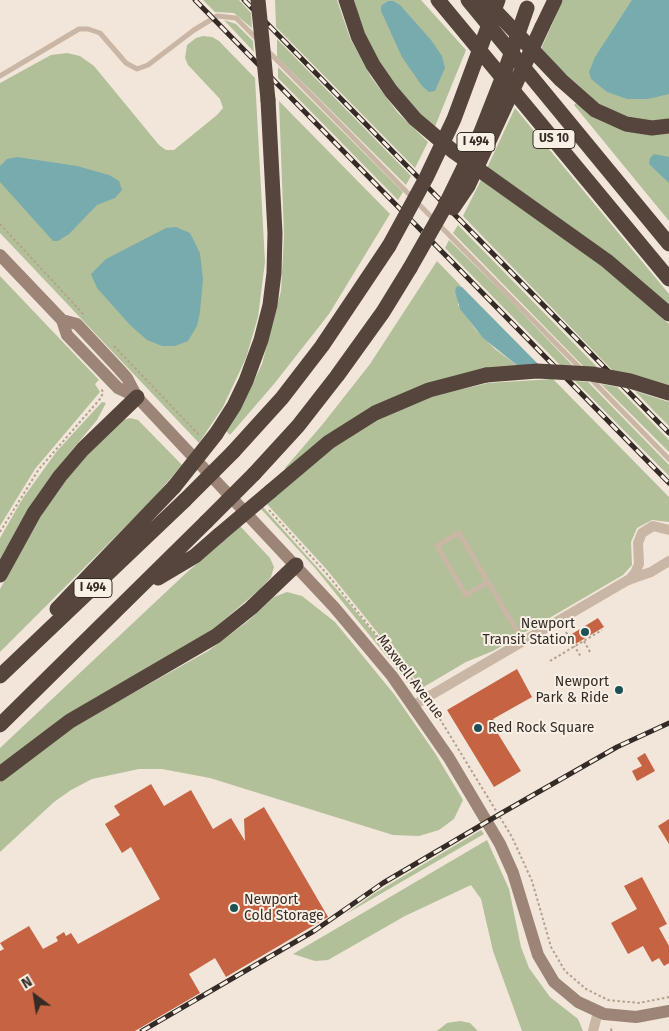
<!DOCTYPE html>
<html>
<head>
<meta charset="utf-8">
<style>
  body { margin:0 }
  #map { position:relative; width:669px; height:1031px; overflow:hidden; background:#f1e6d9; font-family:"Fira Sans",sans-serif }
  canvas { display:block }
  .north { position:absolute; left:10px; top:971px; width:50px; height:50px; -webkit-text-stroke:4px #f9f0e5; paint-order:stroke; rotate:329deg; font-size:14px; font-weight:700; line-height:20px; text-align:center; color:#342b26 }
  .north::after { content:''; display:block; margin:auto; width:18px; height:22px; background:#342b26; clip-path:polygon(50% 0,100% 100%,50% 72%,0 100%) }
</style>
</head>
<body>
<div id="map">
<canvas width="669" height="1031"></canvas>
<div class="north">N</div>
</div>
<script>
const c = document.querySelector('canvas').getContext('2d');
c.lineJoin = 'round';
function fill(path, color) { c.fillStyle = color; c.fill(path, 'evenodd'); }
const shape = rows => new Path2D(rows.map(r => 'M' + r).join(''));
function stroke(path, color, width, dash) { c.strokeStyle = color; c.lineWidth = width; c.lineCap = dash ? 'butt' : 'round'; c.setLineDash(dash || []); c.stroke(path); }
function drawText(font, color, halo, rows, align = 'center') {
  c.font = font + ' "Fira Sans",sans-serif'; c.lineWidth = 4; c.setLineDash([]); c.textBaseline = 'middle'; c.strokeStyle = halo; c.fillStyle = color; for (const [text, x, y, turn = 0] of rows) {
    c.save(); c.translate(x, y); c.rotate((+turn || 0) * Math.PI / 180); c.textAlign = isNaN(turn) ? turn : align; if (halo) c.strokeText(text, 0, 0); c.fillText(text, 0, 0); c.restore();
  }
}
const green = shape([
  [203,0,239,0,251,13,252,28,234,13,215,12],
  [275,0,337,0,350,38,371,77,398,113,428,142,415,168,276,27],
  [354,0,421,0,466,50,434,129,423,119,382,68,362,31],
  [563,0,669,0,669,120,650,121,630,119,598,103,540,51],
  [224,20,236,24,253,41,254,52],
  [203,36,212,37,219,41,255,78,265,262,258,317,246,358,223,407,199,443,0,233,0,83,51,55,67,53,80,56,94,66,159,145,166,150,174,150,217,115,223,108,220,99,188,65,185,58,187,45,196,38],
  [277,39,411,176,406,185,277,57],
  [278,67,403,192,398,200,278,78],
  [279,101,390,214,329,314,274,384,230,435,226,431,248,394,262,364,281,291,284,235],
  [576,103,669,132,669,221,574,105],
  [515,108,669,294,669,307,487,168],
  [481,180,604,267,669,324,669,387,614,372,463,216],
  [458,225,599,369,584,367,453,233],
  [449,240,505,295,573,366,560,365,445,248],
  [437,261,462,287,460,286,458,305,476,330,495,349,518,366,457,375,436,381,287,470,285,468,322,425,370,364],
  [0,276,99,380,95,384,100,392,35,469,0,526],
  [553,379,669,497,669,522,652,520,637,528,631,542,632,565,623,575,493,651,466,662,422,688,328,571,267,504,336,444,373,420,421,399,488,383],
  [575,381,588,382,669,465,669,476],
  [601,384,617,387,669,440,669,452],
  [635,391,669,402,669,426,653,410],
  [102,402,106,403,97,420,57,468,37,496,0,560,0,538,23,498,57,451],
  [130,418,138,420,144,426,182,465,152,500,0,652,0,589,38,520,71,473,98,443,123,420],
  [263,507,347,601,393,656,415,688,409,684,315,568,261,509],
  [240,526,270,558,274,567,271,577,260,589,211,631,0,766,0,748,184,575],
  [287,592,302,596,335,622,394,694,435,753,463,800,454,819,439,830,419,836,393,835,210,778,162,769,139,769,92,779,71,790,54,802,0,852,0,782,32,755,76,725,208,651,248,621,274,597],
  [481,830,484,834,346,914,375,893],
  [487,840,509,889,521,947,529,968,550,997,578,1019,583,1031,522,1031,493,951,481,899,471,885,405,916,328,960,315,961,293,954],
  [460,1021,470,1023,478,1031,437,1031,447,1023]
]);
const water = shape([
  [632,0,669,0,669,94,648,99,627,99,607,92,591,79,589,72,595,57],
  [388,1,393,1,400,5,431,40,442,56,445,68,435,91,429,92,422,86,402,57,381,11,381,6],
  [654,154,669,157,669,183,649,164,650,158],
  [17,157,77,166,109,175,119,181,122,190,115,198,97,205,69,234,58,241,53,241,0,182,0,166,7,159],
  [176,227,190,233,200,253,203,279,200,312,197,326,188,341,175,346,162,346,147,340,130,325,97,288,91,274,106,259,166,228],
  [457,286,462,287,539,365,518,366,483,338,460,309,455,291]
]);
const building = shape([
  [598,618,604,627,572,646,567,637],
  [517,669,532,697,493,719,498,727,495,729,521,771,494,787,447,710],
  [645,753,655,771,637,781,632,771,642,766,637,758],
  [151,784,164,806,191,790,213,829,231,818,245,841,244,819,264,807,328,917,226,977,215,958,189,974,200,993,135,1031,0,1031,0,951,4,949,0,943,29,926,43,949,58,941,56,937,64,932,66,936,71,933,78,944,160,899,131,847,122,853,105,824,120,815,114,806],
  [669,819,669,844,658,826],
  [642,877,667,924,659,928,669,946,669,963,664,966,659,958,652,962,643,946,628,954,611,923,637,909,624,886]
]);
const path = shape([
  [0,224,85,316],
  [114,346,199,435],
  [269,510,327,574,420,689],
  [0,532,39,469,100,399,103,393,101,387],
  [566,632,581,657],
  [584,641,590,652],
  [550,661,602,630],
  [432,706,512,837,532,881,551,947,565,971,586,989,608,1000,639,1003,669,997],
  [611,1031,612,1026]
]);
const lane = shape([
  [266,49,581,369],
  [0,76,79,29,88,29,100,33,126,63,137,69,148,65,194,30,217,16,236,18,257,39],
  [589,377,669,459],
  [488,582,466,595,437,546,459,533,523,641]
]);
const street = shape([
  [629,580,635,573,639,564,638,543,642,533,653,526,669,530],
  [414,705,628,580,651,572,669,561],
  [593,1031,598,1012]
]);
const secondary = shape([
  [0,255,62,320,67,335,118,388,137,397],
  [62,320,77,324,119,369,127,378,137,397,334,607,392,676,449,758,500,844,513,873,538,955,554,982,578,1002,604,1014,636,1017,669,1011]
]);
const highway = shape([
  [346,0,358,36,373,65,391,91,415,119,454,152,607,261,669,314],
  [438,0,669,279],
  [468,0,669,244],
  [485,0,561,80,595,110,626,124,652,128,669,126],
  [542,27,555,0],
  [216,434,234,406,246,381,261,340,270,305,274,273,275,233,268,100],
  [233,452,282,398,322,346,389,246],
  [254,474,298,426,337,376,383,312,410,268],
  [271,491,329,442,375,413,429,390,486,375],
  [0,575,34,513,60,476,83,449,137,397],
  [158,578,195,556,219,535],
  [57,609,174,487],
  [0,676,185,500],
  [0,725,206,522],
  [0,774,70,721,216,636,251,608,296,565]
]);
const rail = shape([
  [195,0,669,483],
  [244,0,669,433],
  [142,1031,314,931,383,883,500,814,617,747,669,723]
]);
const highwayBridge = shape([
  [258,0,268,100],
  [453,208,468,186,542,27],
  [389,246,426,178,454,119,498,0],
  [410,268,443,210,481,132,505,71,527,8],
  [486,375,537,371,592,374,630,381,669,393],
  [174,487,216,434],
  [185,500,233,452],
  [206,522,254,474],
  [219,535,271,491]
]);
const markers = [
  [585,632,5,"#1c5155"],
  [619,690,5,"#1c5155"],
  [478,728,5,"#1c5155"],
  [234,908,5,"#1c5155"]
];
const shields = [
  [554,139,42],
  [476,142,38],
  [93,588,38]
];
const shieldNames = [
  ["US 10",554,139],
  ["I 494",476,142],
  ["I 494",93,588]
];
const poiNames = [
  ["Newport",575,624],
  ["Transit Station",575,640],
  ["Newport",609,682],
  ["Park & Ride",609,698],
  ["Red Rock Square",488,728,"left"],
  ["Newport",244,900,"left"],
  ["Cold Storage",244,916,"left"]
];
const streetNames = [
  ["Maxwell Avenue",410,677,53]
];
fill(green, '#b2c099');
fill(water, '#78abae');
fill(building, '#c56343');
stroke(path, '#b4a08f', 2, [2.5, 2.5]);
stroke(lane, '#c9b6a5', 5);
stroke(street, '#c9b6a5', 10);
stroke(secondary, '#9c8477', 12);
stroke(highway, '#55453d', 15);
stroke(rail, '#342b26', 5);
stroke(rail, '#f9f0e5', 3, [9]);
stroke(highwayBridge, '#55453d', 15);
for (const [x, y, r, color] of markers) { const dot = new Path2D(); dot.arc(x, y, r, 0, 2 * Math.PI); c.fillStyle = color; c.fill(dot); stroke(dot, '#f9f0e5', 2); }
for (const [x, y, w] of shields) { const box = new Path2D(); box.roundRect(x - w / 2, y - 9.5, w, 19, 4); c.fillStyle = '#f9f0e5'; c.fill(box); stroke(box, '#342b26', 1); }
drawText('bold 12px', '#342b26', null, shieldNames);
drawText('14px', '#342b26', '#f9f0e5', poiNames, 'right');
drawText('14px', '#342b26', '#f9f0e5', streetNames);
</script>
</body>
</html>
